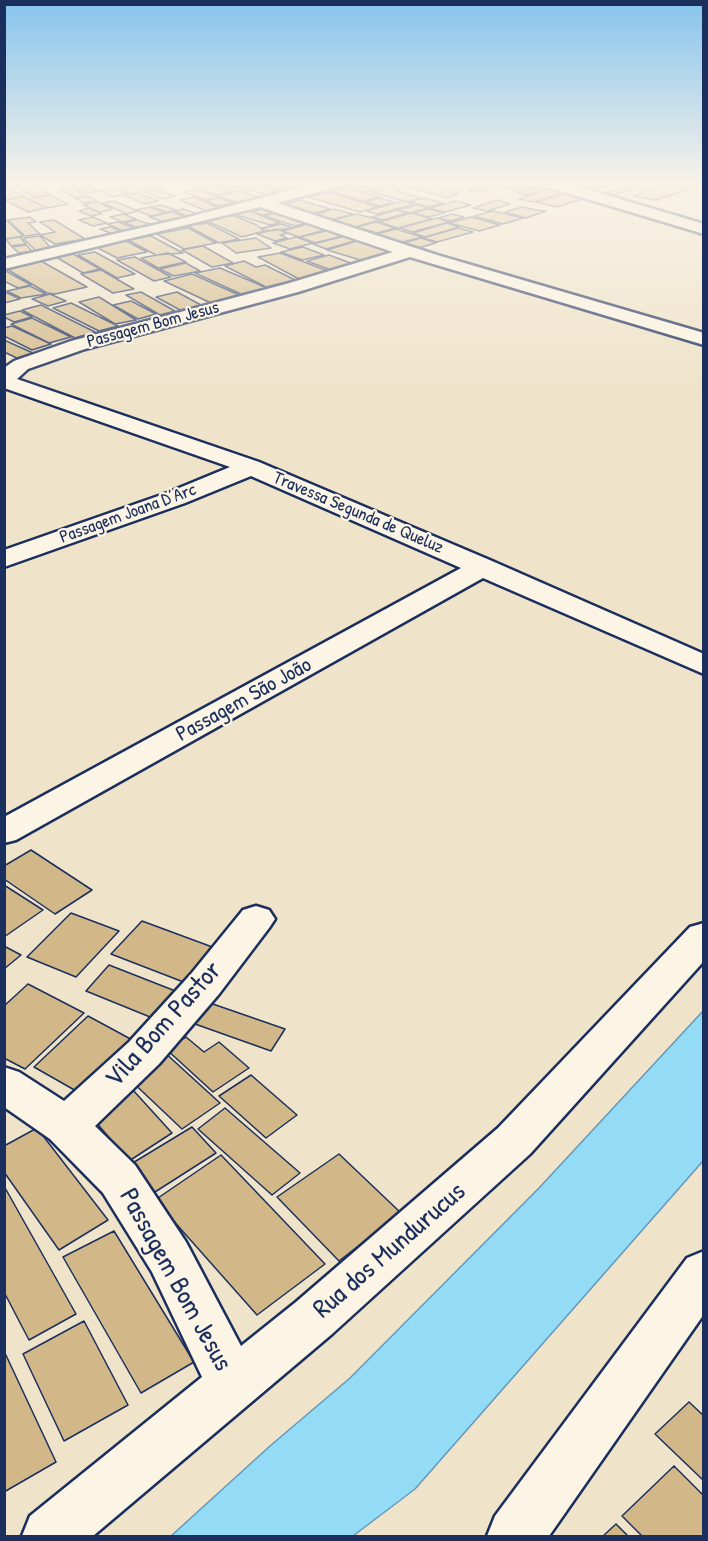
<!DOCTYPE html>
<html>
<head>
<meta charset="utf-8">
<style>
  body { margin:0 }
  #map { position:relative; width:708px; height:1541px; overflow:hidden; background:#efe3c9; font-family:"Patrick Hand",sans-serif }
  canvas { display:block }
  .frame { position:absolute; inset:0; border:6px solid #1b2f5e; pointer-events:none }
</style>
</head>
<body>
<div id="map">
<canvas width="708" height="1541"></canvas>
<div class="frame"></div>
</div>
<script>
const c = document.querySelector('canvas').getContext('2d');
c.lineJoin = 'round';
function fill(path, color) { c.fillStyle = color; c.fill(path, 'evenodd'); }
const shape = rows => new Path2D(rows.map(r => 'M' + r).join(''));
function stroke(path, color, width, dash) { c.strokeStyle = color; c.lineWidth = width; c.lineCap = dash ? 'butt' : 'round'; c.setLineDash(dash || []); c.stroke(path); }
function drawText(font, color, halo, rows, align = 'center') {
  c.font = font + ' "Patrick Hand",sans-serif'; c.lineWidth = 4.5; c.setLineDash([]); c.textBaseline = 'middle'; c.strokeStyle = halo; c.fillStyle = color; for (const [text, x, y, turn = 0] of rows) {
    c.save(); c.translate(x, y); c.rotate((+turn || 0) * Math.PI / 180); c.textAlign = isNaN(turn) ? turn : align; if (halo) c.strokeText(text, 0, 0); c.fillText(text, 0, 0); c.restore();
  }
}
const water = shape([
  [703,1011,703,1161,415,1489,353,1536,171,1536,270,1446,350,1378,539,1188,703,1011]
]);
const building = shape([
  [29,183,50,194,34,197,11,184,29,183],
  [143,183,162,187,132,194,118,189,143,183],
  [208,183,230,192,216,195,188,184,208,183],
  [211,183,227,183,239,187,229,190,211,183],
  [251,183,284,193,271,196,229,184,251,183],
  [268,183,280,183,300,189,286,193,260,185,268,183],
  [356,183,376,183,387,186,365,192,344,187,356,183],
  [405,183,429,183,460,192,452,194,457,195,448,198,400,185,405,183],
  [491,183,508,183,478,192,468,190,491,183],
  [511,183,534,183,540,185,518,191,499,187,511,183],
  [598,183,615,183,589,192,579,190,598,183],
  [664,183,693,188,655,200,634,196,664,183],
  [84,184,99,191,87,193,72,186,84,184],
  [631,185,639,187,606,197,598,196,631,185],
  [70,186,87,196,76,198,59,188,70,186],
  [540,186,549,188,526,195,517,193,540,186],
  [345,187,379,197,363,201,330,191,345,187],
  [389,187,401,190,396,191,421,198,408,202,371,192,389,187],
  [4,188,24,196,4,200,4,188],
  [115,188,127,194,113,197,100,191,115,188],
  [155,189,175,196,163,199,144,192,155,189],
  [198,189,219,197,206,200,185,192,198,189],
  [549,189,564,193,534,202,519,199,549,189],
  [240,191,264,199,241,204,218,196,240,191],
  [327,192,378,207,360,212,308,197,327,192],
  [137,193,158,201,145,204,125,196,137,193],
  [565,193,586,198,557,207,536,202,565,193],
  [49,195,68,204,47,208,28,199,49,195],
  [87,196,97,201,84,203,75,198,87,196],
  [23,197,47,208,28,212,5,200,23,197],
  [194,197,223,210,209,212,180,200,194,197],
  [219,198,234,203,218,206,204,201,219,198],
  [380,198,394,202,380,206,366,202,380,198],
  [424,198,443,203,429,207,410,202,424,198],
  [300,200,330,209,311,214,281,206,300,200],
  [497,200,510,204,487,211,473,208,497,200],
  [114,201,138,211,127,214,103,203,114,201],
  [403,201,414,204,378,214,366,211,403,201],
  [456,201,471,205,445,212,430,208,456,201],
  [97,202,113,209,99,212,83,205,97,202],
  [160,205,176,210,167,212,151,207,160,205],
  [417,205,428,208,409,213,398,210,417,205],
  [150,207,165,213,151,216,136,210,150,207],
  [522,207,536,210,546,211,526,218,505,212,522,207],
  [89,208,102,214,91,216,79,211,89,208],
  [266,208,277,212,262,215,251,212,266,208],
  [183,209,201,215,192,218,174,211,183,209],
  [334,209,353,214,331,220,313,215,334,209],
  [428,209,444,213,429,217,413,213,428,209],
  [397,210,407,213,383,220,372,217,397,210],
  [249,211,280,223,270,225,233,214,249,211],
  [493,211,523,218,503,224,474,216,493,211],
  [172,212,189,218,167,223,149,217,172,212],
  [279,212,310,222,295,226,264,216,279,212],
  [412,213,432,219,398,228,379,222,412,213],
  [123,214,136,219,123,222,110,217,123,214],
  [357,214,380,220,355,227,332,220,357,214],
  [452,214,464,217,450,221,439,218,452,214],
  [232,215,257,225,264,231,242,237,207,221,232,215],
  [30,217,36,222,28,223,40,234,25,236,8,220,30,217],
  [93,217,107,223,93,226,79,220,93,217],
  [471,217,500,225,479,231,449,223,471,217],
  [437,218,449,222,412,232,400,228,437,218],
  [4,220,6,220,23,236,5,239,4,220],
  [54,220,85,239,55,244,40,235,55,232,40,222,54,220],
  [137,220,152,225,139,228,125,223,137,220],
  [118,222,137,229,126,232,107,224,118,222],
  [376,222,395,228,377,233,357,227,376,222],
  [207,223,239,239,219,243,188,226,207,223],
  [312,223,329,229,299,237,282,231,312,223],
  [447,223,459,227,425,237,413,233,447,223],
  [282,224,293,228,269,231,262,228,282,224],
  [111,227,123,232,113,234,100,229,111,227],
  [188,228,216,243,184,249,157,234,188,228],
  [458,228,473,232,437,242,423,238,458,228],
  [277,229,288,233,280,235,287,238,275,241,257,234,277,229],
  [396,229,422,237,403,242,377,234,396,229],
  [330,230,346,235,315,243,300,237,330,230],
  [349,235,362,239,326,249,313,244,349,235],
  [40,236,51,248,35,250,23,238,40,236],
  [151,236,183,253,156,255,128,240,151,236],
  [20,237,26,244,11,246,6,239,20,237],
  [296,237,313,243,290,249,273,243,296,237],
  [256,238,271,248,236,253,222,243,256,238],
  [421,238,436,243,418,248,403,243,421,238],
  [126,241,147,252,117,258,96,247,126,241],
  [357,241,397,253,367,262,327,250,357,241],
  [26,245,32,251,19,253,12,247,26,245],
  [203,246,233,263,212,267,182,250,203,246],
  [303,247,324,255,302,260,281,252,303,247],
  [95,252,135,274,117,278,78,255,95,252],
  [168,253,186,262,158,268,141,258,168,253],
  [280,253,331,272,299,279,258,257,280,253],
  [73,254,100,269,83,273,56,257,73,254],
  [329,255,356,265,334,271,307,261,329,255],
  [135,257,171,277,154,281,117,260,135,257],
  [41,261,87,287,55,294,47,293,5,268,41,261],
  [244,261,256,267,265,265,295,280,266,287,225,266,244,261],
  [186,263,200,271,174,276,160,269,186,263],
  [220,268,267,288,241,294,195,273,220,268],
  [4,270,31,285,18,288,4,281,4,270],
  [101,270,134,289,113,293,81,274,101,270],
  [192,274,239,295,211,303,164,281,192,274],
  [30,286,46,294,21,298,7,291,30,286],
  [4,292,5,292,20,299,4,303,4,292],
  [141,292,175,311,160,315,126,295,141,292],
  [177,292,201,305,180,310,156,297,177,292],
  [50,294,66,301,48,306,32,299,50,294],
  [99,297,136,320,115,324,79,302,99,297],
  [131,301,156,314,138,319,113,305,131,301],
  [71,303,118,326,99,331,53,308,71,303],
  [41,305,95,332,75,338,22,310,41,305],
  [20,311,32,317,14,322,4,317,4,315,20,311],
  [32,318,71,337,49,343,11,324,32,318],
  [12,326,51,344,32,350,4,336,4,328,12,326],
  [4,340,33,353,17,358,4,352,4,340],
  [31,850,92,890,55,914,4,879,4,866,31,850],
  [4,885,43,910,4,937,4,885],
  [71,913,119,931,76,977,27,957,71,913],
  [142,921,215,948,186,983,111,954,142,921],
  [4,946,21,955,4,969,4,946],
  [109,965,178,992,155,1019,86,991,109,965],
  [28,984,84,1013,25,1069,4,1058,4,1006,28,984],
  [210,1003,285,1029,271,1051,195,1024,210,1003],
  [88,1016,138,1043,85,1096,34,1067,88,1016],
  [186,1037,204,1052,219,1042,249,1068,213,1092,166,1049,186,1037],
  [163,1051,220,1103,182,1129,126,1076,163,1051],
  [251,1075,297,1115,266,1138,219,1096,251,1075],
  [132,1089,172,1133,129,1161,89,1114,132,1089],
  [225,1108,300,1173,272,1195,198,1129,225,1108],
  [192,1127,216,1153,155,1192,131,1164,192,1127],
  [37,1128,108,1220,59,1250,4,1172,4,1146,37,1128],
  [339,1154,401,1213,339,1261,277,1197,339,1154],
  [221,1155,325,1264,257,1315,155,1200,221,1155],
  [4,1186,76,1314,29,1340,4,1292,4,1186],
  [114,1231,194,1362,141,1393,63,1257,114,1231],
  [84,1321,128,1405,64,1441,23,1354,84,1321],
  [4,1351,56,1462,4,1492,4,1351],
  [689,1402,704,1416,704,1481,655,1434,689,1402],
  [674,1466,704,1496,704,1536,642,1536,622,1516,674,1466],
  [616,1524,628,1536,603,1536,616,1524]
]);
const street = shape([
  [317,183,343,183,341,186,277,203,437,255,704,333,704,345,410,257,298,292,85,349,28,369,17,379,259,462,492,561,704,654,704,674,483,578,16,840,4,843,4,817,461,568,251,476,185,503,4,567,4,550,167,493,230,467,4,388,4,368,14,361,71,341,286,284,393,252,260,207,4,269,4,259,185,218,317,183],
  [542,183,566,183,704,224,704,234,544,186,542,183],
  [256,906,269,910,275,919,269,928,219,994,159,1064,95,1126,135,1165,186,1242,241,1346,296,1302,498,1128,690,927,704,923,704,961,530,1154,332,1334,93,1536,22,1536,30,1516,202,1377,152,1272,103,1193,50,1139,4,1107,4,1067,19,1072,64,1101,129,1042,191,974,243,910,256,906],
  [704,1251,704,1314,549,1536,487,1536,495,1516,687,1258,704,1251]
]);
const farStreetnames = [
  ["Passagem Bom Jesus",153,325,-15],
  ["Travessa Segunda de Queluz",358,513,23],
  ["Passagem Joana D’Arc",128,514,-20]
];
const streetNames = [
  ["Passagem São João",244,700,-29]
];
const nearStreetnames = [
  ["Vila Bom Pastor",164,1025,-48],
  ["Rua dos Mundurucus",390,1251,-41],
  ["Passagem Bom Jesus",175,1280,61]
];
fill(water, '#94dcf6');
stroke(water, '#6497b9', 1.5);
fill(building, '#d2b888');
stroke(building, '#1b2f5e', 1.5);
stroke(street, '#1b2f5e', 5);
fill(street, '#fcf5e5');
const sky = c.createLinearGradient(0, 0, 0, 399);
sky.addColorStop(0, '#86c4ee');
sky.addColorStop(0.46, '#f8f2e7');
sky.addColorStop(1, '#f8f2e700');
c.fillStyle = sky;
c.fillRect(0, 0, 708, 399);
drawText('18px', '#1b2f5e', '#fcf5e5', farStreetnames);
drawText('22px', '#1b2f5e', '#fcf5e5', streetNames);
drawText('27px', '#1b2f5e', '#fcf5e5', nearStreetnames);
</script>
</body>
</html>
